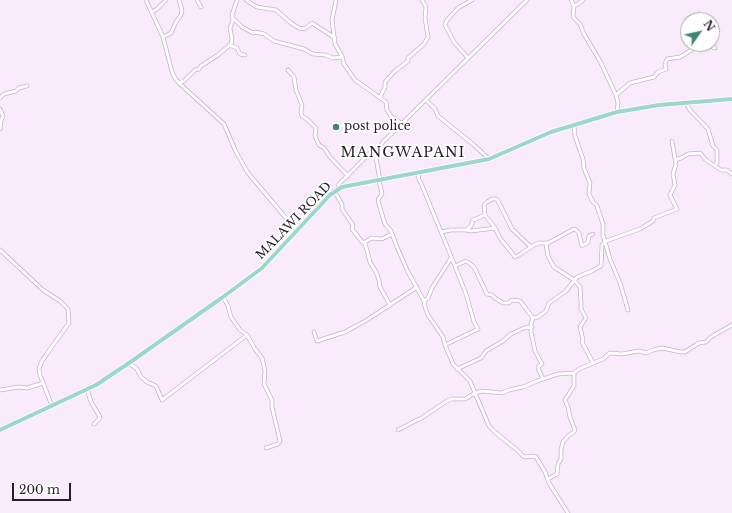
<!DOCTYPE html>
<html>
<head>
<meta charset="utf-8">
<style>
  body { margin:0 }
  #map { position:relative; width:732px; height:513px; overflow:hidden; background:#f9eafc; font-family:"Libre Baskerville",serif }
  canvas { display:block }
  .north { position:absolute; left:680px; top:12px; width:40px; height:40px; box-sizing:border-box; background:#fff; border:1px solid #a8a5a9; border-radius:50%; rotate:56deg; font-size:11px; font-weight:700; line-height:16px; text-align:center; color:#261e28 }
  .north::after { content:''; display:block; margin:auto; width:14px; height:18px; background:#428576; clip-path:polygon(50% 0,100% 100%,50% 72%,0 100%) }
  .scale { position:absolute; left:12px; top:483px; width:59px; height:18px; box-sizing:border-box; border:2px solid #261e28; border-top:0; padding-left:5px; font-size:12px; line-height:14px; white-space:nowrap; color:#261e28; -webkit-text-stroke:3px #fff; paint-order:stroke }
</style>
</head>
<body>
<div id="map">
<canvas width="732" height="513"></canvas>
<div class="north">N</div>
<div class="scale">200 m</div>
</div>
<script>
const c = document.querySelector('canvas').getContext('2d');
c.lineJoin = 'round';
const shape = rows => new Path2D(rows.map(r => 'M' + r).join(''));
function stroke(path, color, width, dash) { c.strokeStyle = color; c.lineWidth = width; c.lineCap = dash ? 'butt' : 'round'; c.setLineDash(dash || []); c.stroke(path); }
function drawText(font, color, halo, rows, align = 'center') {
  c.font = font + ' "Libre Baskerville",serif'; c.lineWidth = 4; c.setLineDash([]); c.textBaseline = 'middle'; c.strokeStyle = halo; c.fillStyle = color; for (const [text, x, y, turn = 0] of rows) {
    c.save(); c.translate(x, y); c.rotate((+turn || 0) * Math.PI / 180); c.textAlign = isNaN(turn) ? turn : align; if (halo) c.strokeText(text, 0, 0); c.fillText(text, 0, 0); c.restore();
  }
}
const minor = shape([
  [146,0,163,37,172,72,175,78,179,83,224,124,236,152,248,173,297,231],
  [197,0,201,7],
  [246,0,257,7,276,10,291,23,299,28,304,29,312,23,335,38],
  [336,0,332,20,335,44,342,56,344,64,355,80,386,102,387,110,391,116,401,123],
  [571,0,574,6,578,4,583,0],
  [574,6,573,17,580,24,584,34,600,61,616,95,618,103,617,112],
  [152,12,157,9,166,0],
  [232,17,242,27,253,33,256,32,264,34,274,41,304,49,313,54,325,55,333,58,342,57],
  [163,37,171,33,176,22,181,15,182,10,179,0],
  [704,44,715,48],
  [229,45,237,48,240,54,245,55],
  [468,58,454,42,445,25,447,20,458,8,472,0],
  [288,70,294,77,296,90,302,105,301,113,302,116,308,120,316,128,315,136,319,145,324,148,330,157,348,176],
  [179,83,184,81,195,70,199,69,201,66,218,55,231,44,232,39,230,28,233,20,232,15,237,0],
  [616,95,630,83,654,77,658,72,666,69,665,64,667,59,680,57,701,44],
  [380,97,385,87,385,82,394,72,408,61,408,58,424,44,428,37,425,18,426,7,422,0],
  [0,98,4,94,16,91,19,88,27,86],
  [426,100,435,109,438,116,474,145,489,159],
  [685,102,690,110,708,129,713,146,717,150,717,163,715,166],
  [0,109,3,116,1,121,0,129],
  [574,125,575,136,583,159,584,168,590,183,589,194,593,202,597,206,603,224,603,235,610,259,620,283,628,310],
  [675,160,681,158,688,154,700,153,706,160,721,170,727,170,732,174],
  [418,172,419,180,421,183,455,266,466,294,474,322,478,329,445,345],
  [379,180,382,194,378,200,380,208,385,224,391,231,397,247,408,272,424,301,425,307,428,315,443,337,445,345,453,364,470,381,489,426,496,433,517,450,523,456,525,457,533,456,536,457,545,472,549,483,568,513],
  [380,180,376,158,380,147,383,142,527,0],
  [339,189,338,185,368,155,376,148,380,147],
  [334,191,342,204,342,209,353,225,352,229,363,243,372,238,382,239,392,234],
  [466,230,471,226,473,220,485,215],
  [441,232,451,230,466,230,471,231,495,228],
  [365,243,370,262,376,272,379,280,380,287,390,305],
  [546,244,548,256,554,267,574,280,580,287,581,302,581,309,586,318,580,327,583,340,582,342,593,363],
  [531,247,512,229,497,199,492,199,487,202,484,205,485,215,495,228,500,238,515,257,519,255,534,245,539,243,548,243,574,229,576,230,579,233,582,246,588,242,589,236,593,234],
  [0,250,43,290,60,301,68,309,69,323,51,348,42,361,39,369,40,375,52,406],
  [455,266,466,261,469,263,474,267,487,294,492,295,495,298,503,303,509,303,512,300,520,301,524,306,533,318,531,324,531,332,535,351,542,364,539,366,538,368,543,379],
  [223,297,228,306,231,317,240,330,247,335,255,349,262,358,265,371,264,384,272,400,272,407,280,441,278,444,266,448],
  [424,301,428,298,432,288,451,258],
  [533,318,538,317,546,311,549,303,566,291,577,277,592,271,601,266,602,245,606,241,640,229,653,221,654,218,677,209,670,195,675,185,673,174,676,164,672,141],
  [314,332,317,341,345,332,367,320,417,287],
  [129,363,137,369,141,377,147,382,156,386,162,400,247,335],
  [457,369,481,358,486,351,503,341,511,334,524,328,532,327],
  [87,389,91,402,100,417,99,419,94,424],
  [0,390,19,387,27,388,43,383],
  [398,430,417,420,420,419,447,401,452,399,465,399,475,393,482,391,502,393,509,390,523,387,537,381,558,374,574,373,579,369,603,359,610,353,622,354,639,351,646,353,653,350,662,348,681,352,685,352,699,343,706,342,711,337,732,325],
  [548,479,557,474,558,464,561,459,561,450,563,442,568,436,574,432,575,430,570,417,568,407,565,400,574,386,574,373]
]);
const major = shape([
  [0,430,96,385,129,363,223,297,262,268,330,195,342,187,489,159,551,132,617,112,659,105,732,99]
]);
const markers = [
  [336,127,4,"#428576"]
];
const poiNames = [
  ["post police",344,127]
];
const streetNames = [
  ["MALAWI ROAD",294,221,-46]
];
const quarterNames = [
  ["MANGWAPANI",403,153]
];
stroke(minor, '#c7afcb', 4.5);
stroke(major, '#fff', 5.5);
stroke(minor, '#fff', 3);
stroke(major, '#9dd7cb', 4);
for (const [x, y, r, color] of markers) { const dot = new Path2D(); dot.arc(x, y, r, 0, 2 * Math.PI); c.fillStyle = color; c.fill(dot); stroke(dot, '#fff', 1.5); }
drawText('12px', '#261e28', '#fff', poiNames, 'left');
drawText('12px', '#261e28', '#fff', streetNames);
c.letterSpacing = '1px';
drawText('14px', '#261e28', '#fff', quarterNames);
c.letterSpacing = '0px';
</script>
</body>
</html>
